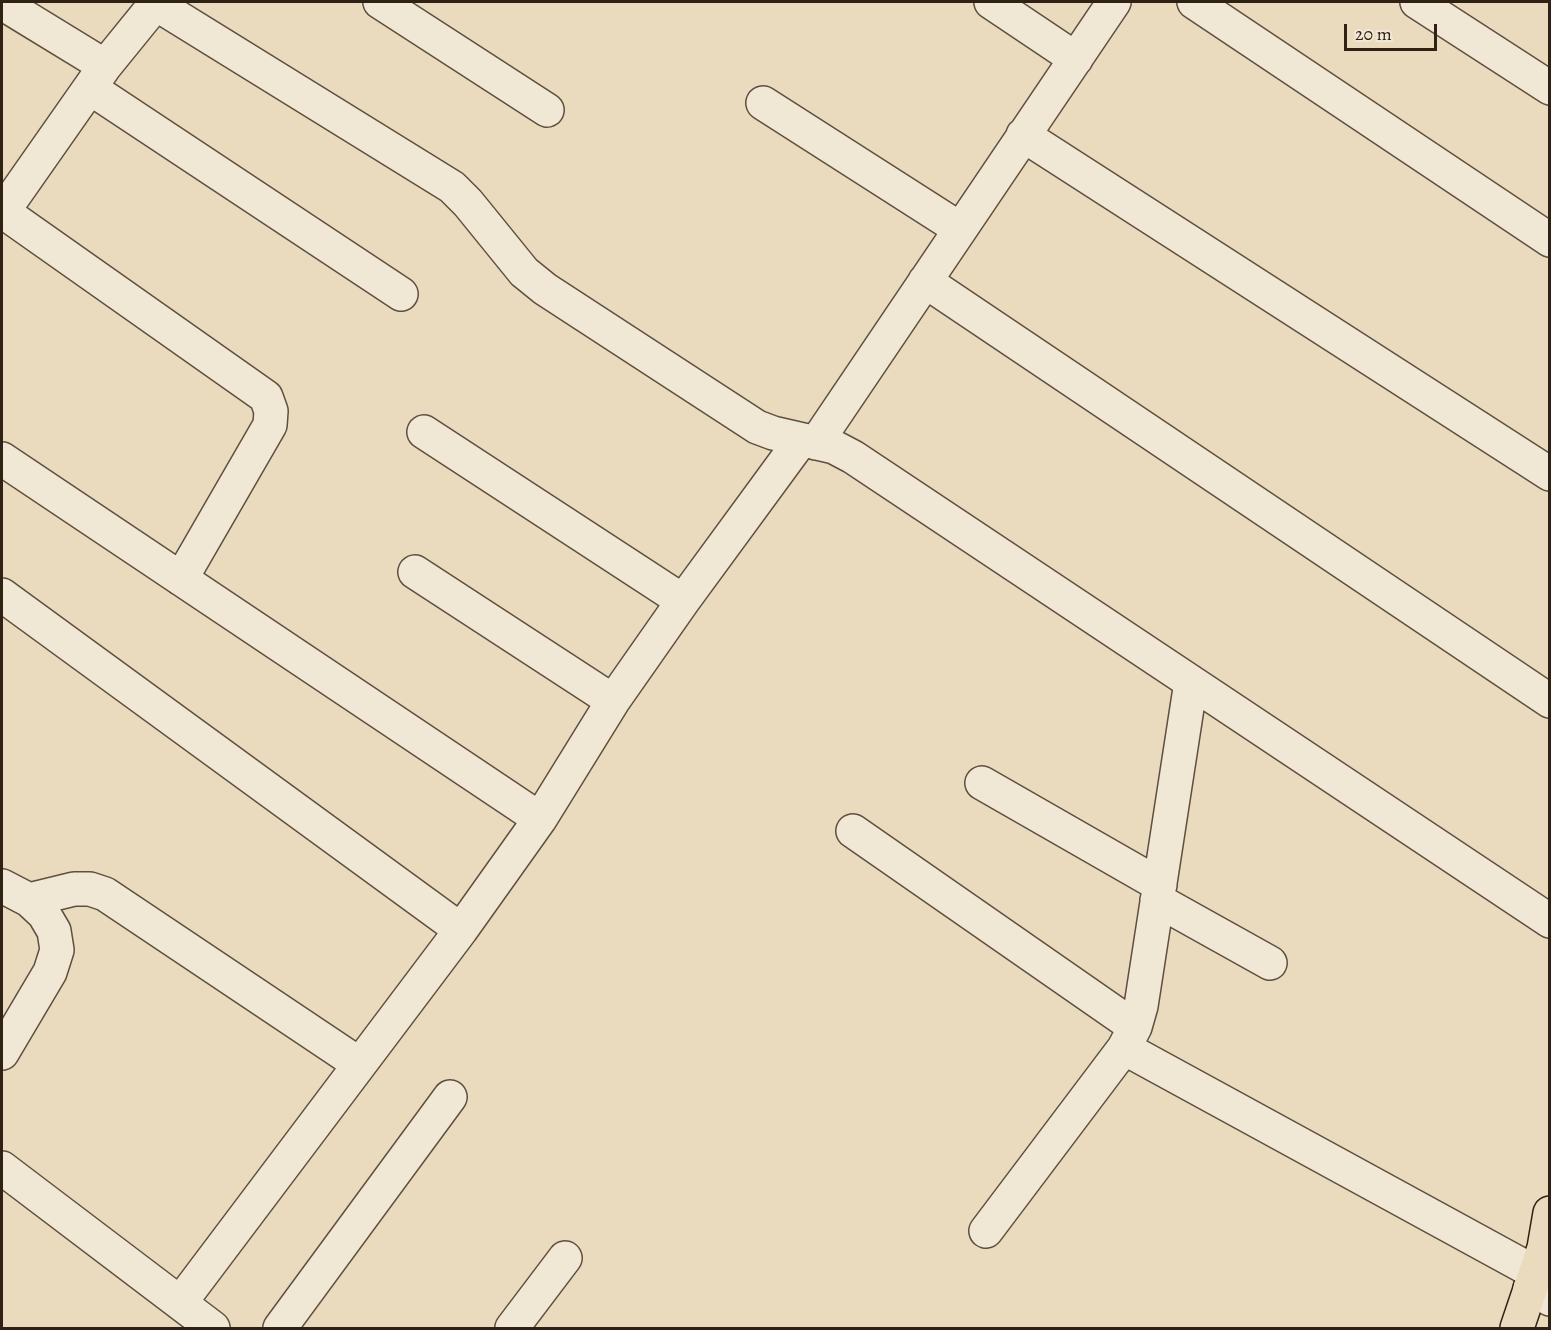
<!DOCTYPE html>
<html>
<head>
<meta charset="utf-8">
<style>
  body { margin:0 }
  #map { position:relative; width:1551px; height:1330px; overflow:hidden; background:#eadabe; font-family:Alegreya,serif }
  canvas { display:block }
  .frame { position:absolute; inset:0; border:3px solid #302115; pointer-events:none }
  .scale { position:absolute; left:1344px; top:24px; width:93px; height:27px; box-sizing:border-box; border:3px solid #302115; border-top:0; padding-left:8px; font-size:18px; line-height:21px; white-space:nowrap; color:#302115; -webkit-text-stroke:4px #f1e7d5; paint-order:stroke }
</style>
</head>
<body>
<div id="map">
<canvas width="1551" height="1330"></canvas>
<div class="frame"></div>
<div class="scale">20 m</div>
</div>
<script>
const c = document.querySelector('canvas').getContext('2d');
c.lineJoin = 'round';
const shape = rows => new Path2D(rows.map(r => 'M' + r).join(''));
function stroke(path, color, width, dash) { c.strokeStyle = color; c.lineWidth = width; c.lineCap = dash ? 'butt' : 'round'; c.setLineDash(dash || []); c.stroke(path); }
const minor = shape([
  [380,2,547,110],
  [991,2,1076,59],
  [1194,2,1550,240],
  [1417,2,1550,88],
  [2,3,105,66],
  [156,4,452,187,468,203,524,272,545,289,757,427,773,433,834,447,853,457,1550,921],
  [90,88,401,294],
  [763,103,960,229],
  [1023,135,1550,474],
  [2,211,266,397,271,411,270,425,181,579],
  [2,213,105,66,157,2],
  [925,281,1550,701],
  [424,432,683,601],
  [816,443,1114,2],
  [2,459,540,819],
  [415,572,613,701],
  [2,595,461,930],
  [982,783,1160,885],
  [853,831,1135,1027],
  [2,886,29,900,44,914,54,931,57,950,50,972,2,1053],
  [29,900,74,889,90,889,105,894,359,1064],
  [1157,900,1270,963],
  [1124,1048,1536,1273],
  [2,1168,213,1328],
  [986,1231,1124,1048,1135,1027,1141,1006,1191,682],
  [1530,1288,1550,1299],
  [180,1303,461,930,540,819,613,701,683,601,801,440],
  [280,1328,450,1097],
  [512,1328,565,1258]
]);
const major = shape([
  [1517,1328,1544,1248,1550,1213]
]);
stroke(minor, '#5e4f3f', 36);
stroke(major, '#302115', 36);
stroke(minor, '#f1e7d5', 33);
stroke(major, '#eadabe', 33);
</script>
</body>
</html>
